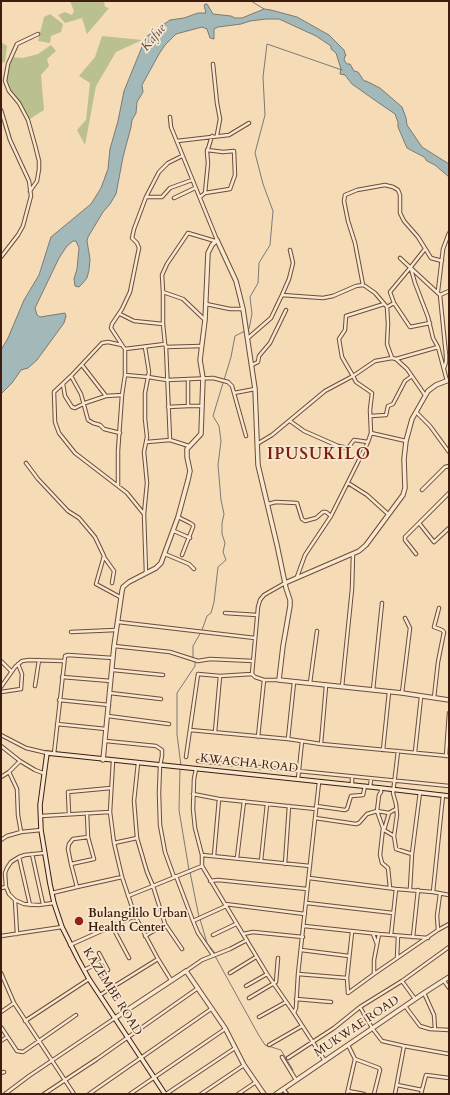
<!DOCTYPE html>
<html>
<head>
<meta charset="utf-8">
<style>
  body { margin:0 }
  #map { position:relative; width:450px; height:1095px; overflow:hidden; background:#f5dbb6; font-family:Cardo,serif }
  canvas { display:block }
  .frame { position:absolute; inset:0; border:2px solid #3f1c0f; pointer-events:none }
</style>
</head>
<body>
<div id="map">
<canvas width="450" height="1095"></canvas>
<div class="frame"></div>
</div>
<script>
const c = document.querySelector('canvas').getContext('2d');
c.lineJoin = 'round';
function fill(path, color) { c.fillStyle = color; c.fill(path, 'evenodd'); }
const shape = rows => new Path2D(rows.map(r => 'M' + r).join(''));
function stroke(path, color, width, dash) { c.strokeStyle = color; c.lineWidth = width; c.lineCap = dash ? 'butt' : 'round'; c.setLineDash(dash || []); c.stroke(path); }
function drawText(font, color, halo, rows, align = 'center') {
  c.font = font + ' Cardo,serif'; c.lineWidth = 3.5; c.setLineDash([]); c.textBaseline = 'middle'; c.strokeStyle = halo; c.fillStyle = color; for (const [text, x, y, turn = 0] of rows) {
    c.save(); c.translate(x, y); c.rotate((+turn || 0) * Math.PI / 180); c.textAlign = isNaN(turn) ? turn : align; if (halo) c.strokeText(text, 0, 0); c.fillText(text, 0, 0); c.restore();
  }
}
const green = shape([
  [70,1,104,1,105,7,109,8,87,34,82,18,65,23,58,15,65,12,72,15,74,11],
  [50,14,63,24,61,32,51,36,50,43,38,41,44,17],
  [102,36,142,40,116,52,96,86,85,145,77,130,86,120,90,83,79,76,95,57],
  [1,42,7,46,5,62,1,63],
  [51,45,56,51,47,59,49,66,41,75,44,110,28,120,19,103,12,95,5,81,11,57,23,58,38,54]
]);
const water = shape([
  [206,4,207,4,213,14,231,16,235,18,242,18,264,9,271,10,297,17,329,35,344,50,346,56,345,56,344,60,347,64,350,64,354,71,358,72,364,81,366,81,380,88,402,107,406,118,407,125,422,147,449,164,449,177,435,165,427,161,424,157,407,148,398,127,398,122,395,114,376,101,352,84,345,75,340,74,341,69,336,53,331,49,331,46,316,36,279,19,266,19,250,21,241,24,218,27,214,29,214,39,210,38,207,29,202,27,176,34,165,45,159,54,142,85,143,92,137,102,136,113,132,120,131,127,123,157,116,194,110,204,103,212,88,237,87,241,90,259,89,270,87,278,82,284,79,287,75,286,74,279,77,269,79,248,76,241,73,241,67,246,59,258,35,308,37,315,40,317,65,313,66,316,64,323,37,360,28,368,21,370,12,383,1,394,1,350,8,338,24,300,39,275,51,237,91,204,101,188,108,169,110,149,118,121,124,91,146,37,170,20,184,18,198,13,206,13,204,5,206,4]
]);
const stream = shape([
  [251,1,264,9],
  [248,330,249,329,252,314,250,297,258,283,259,263,270,245,273,211,263,184,255,153,265,115,263,77,267,44,342,70],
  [224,380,231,357,235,336,245,331],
  [202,630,207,616,211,613,214,602,218,567,226,560,223,552,225,543,222,534,222,523,224,514,221,500,218,465,221,441,219,426,213,416,223,383],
  [193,657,193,646,201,632],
  [181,766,177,734,177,693,195,666,195,662],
  [180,769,179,810,189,870],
  [190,872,199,917],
  [200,919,207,943,215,953],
  [215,956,258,1034,265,1045,281,1050,293,1070]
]);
const minor = shape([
  [213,64,217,103,220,119,217,135],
  [1,110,10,140,29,181,31,196,23,226,18,235,1,257],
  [170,117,171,127,217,240],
  [177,141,229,135,249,123],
  [30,191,37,181,39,169,39,161,35,145,28,120,19,103,9,91,5,81,8,64,17,44,38,34],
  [205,193,208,163,207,152,212,136],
  [146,197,162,197,170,188,192,180],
  [200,197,205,193,230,189,235,175,234,151,223,152,207,150],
  [174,198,195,188],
  [425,249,410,268,390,292,394,303,410,327,430,323],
  [400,258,440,295,446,355,446,362,444,368],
  [411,269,415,283,428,317,433,338,438,347,447,381],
  [363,285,355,243,348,221,344,201,345,195,357,190,385,185,393,187,398,190,400,195,400,213,404,221,418,237,431,258,442,261],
  [438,291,443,249,449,233],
  [163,292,163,324,165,344],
  [282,295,323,298,333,296,356,286,363,285,365,286,375,293,387,307,388,324,387,344,392,358,396,359,407,369,425,395],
  [440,295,449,291],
  [206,304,230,309,243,309],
  [387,307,394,303],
  [120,314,134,321,163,324],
  [205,320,183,299,163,292,162,275,167,264,188,233,215,241],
  [248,338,271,318,282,295,289,279,293,263,290,250],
  [122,345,111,328,112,324,122,309,130,292,139,248,137,243,132,238,134,229,146,197,159,172,168,163,182,156],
  [166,347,170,440,189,446],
  [396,359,438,347],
  [82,365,106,396],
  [252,365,258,362,259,356,270,343,286,310],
  [125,375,148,377,167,380,213,378,228,382,232,386,246,436],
  [71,376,81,394,88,420,93,423,100,425,104,429,120,433],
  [63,384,65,396,72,407,75,408,85,403,106,396,122,395],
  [234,393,255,389],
  [188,406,202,406],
  [168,407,188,406,188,379],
  [416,412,430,426,449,452],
  [371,416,386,415,388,406,393,404,405,381,412,376],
  [290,421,304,431,338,446,348,448,354,440,368,442],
  [371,433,406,441],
  [147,442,170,440],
  [257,444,272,435,325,391,353,376,342,357,339,339,345,330,346,316,384,304],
  [26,463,38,479,68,511,79,518,95,537,104,556,96,584,120,597],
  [348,483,367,495,388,514],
  [118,486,118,451,122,395,125,375,125,349],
  [422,490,445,467,449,466],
  [268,504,276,502,297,503,302,519,305,521,316,518,323,512,326,512,331,516],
  [144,514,147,483,144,452,147,437,145,419,145,393,149,372,145,347],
  [178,517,190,523,193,525,193,527,182,555],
  [419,523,434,542,449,528],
  [174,531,190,538],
  [165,554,189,564,194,569],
  [416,554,405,540,405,537,449,493],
  [104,557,114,571,112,583],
  [146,573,144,514,127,493,75,453,59,433,55,422,54,392,71,376,102,343,108,342,122,345,125,349,165,344,166,347,201,346],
  [297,577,305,555,331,516,368,442,371,433,370,410,372,393,356,382,353,376,375,361,392,358],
  [225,613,257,615],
  [118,622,255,638],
  [71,632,116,630],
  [114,646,170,652,198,661,210,659,253,661],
  [1,661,11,671],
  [113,670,163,675],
  [220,676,252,674],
  [62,677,111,681],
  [264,680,255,677,252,674,258,607,260,600,264,595,285,583],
  [310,683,317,631],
  [35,686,39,660],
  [1,687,15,667,22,661,29,660,63,661],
  [342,687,352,589,353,554],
  [373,690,382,603],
  [1,692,21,689,22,674,18,664],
  [110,693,161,699],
  [402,693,410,628,405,618],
  [434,698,438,662,444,632,442,630,434,627,439,608],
  [59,700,109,705],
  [108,716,169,724],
  [57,724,106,729],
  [190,730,288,739,321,744,449,756],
  [1,735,26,748,47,753],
  [258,737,264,680,279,680],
  [288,739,294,682],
  [106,741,156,746,162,750,162,756,160,766,159,793,160,825,165,852,174,877],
  [321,744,326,686],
  [1,746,20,761,35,770,43,773],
  [383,750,389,692],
  [415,752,421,697],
  [54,754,65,656,68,655,113,658],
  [446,756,449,713],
  [186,757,198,674,220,676,215,732],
  [20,761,9,772,17,789,18,815,21,832],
  [113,761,110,812,114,843,122,877,135,916,158,959,171,980],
  [198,761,449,786],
  [196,769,194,779,193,809,195,828,202,855,202,866,267,974,294,1013,325,1061],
  [1,777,9,772],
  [298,779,302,741],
  [352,785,352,777],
  [370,787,371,779],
  [381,788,381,792,379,795,377,811,383,828,380,855,382,863,388,868,390,888],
  [193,794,219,799,316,809],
  [316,806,345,810,347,809,351,796,363,795,365,786],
  [389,813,384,830,394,836,396,849,412,854],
  [69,814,68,792,111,788],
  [41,816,110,812],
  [315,818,356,824,359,823,367,814,377,811,389,813,396,809],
  [394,836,397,815,396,804,393,793,398,751],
  [88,837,73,839,69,844,68,849,71,864,77,887,122,877],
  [1,840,7,836,21,832,41,830],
  [114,843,137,838],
  [44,853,25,855,19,857,11,862,7,868,5,873,6,887,9,894,15,900,24,904,38,905,54,903],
  [32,854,43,904],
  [202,855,310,866],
  [214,856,219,799],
  [19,857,30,905],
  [237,858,244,801],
  [261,861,267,804],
  [71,864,94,859,88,837,87,813],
  [285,864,289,806],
  [176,876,193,921,226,906],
  [309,878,396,889,433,892,449,895],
  [210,881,218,880,307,889],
  [1,888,6,887],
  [410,889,412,854,420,792],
  [433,892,443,795],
  [52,893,77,887],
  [128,896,153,886,147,872,137,838,134,801,138,763],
  [15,900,17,934],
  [307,903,393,913],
  [225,904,305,914],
  [193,921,198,933,213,955],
  [112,926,129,958],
  [304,926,379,934,428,938],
  [438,930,437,916,440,894],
  [352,932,347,978,348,993,374,974,438,930,449,924],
  [243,934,253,932,303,937],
  [373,934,377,944],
  [213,935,236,924],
  [391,935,396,889],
  [1,936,62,927],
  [145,936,165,924],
  [413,937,418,890],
  [70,945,135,916],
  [182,949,165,924,153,886,202,866],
  [301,950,349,956],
  [99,953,108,970],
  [397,958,398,936],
  [84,970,103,961],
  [186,971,202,960,230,949,247,940],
  [1,973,14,1003,74,1094],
  [230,973,256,957],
  [374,973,374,960,379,934],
  [298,974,347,978],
  [402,981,415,999],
  [444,981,449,988],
  [246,986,267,974],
  [424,993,434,1015,435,1029],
  [100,995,158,959],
  [249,998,276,982,278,958],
  [296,999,331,1002],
  [405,1006,420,1026,430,1029,449,1030],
  [360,1007,372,1028,382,1041,404,1046,449,1054],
  [1,1012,14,1003],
  [294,1013,296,1008,298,974,319,782],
  [259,1017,286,1002],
  [25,1021,89,979],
  [1,1027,17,1051,23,1052,76,1015],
  [1,1041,7,1037],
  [269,1045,302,1026],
  [282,1057,296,1080],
  [288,1058,334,1028,360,1007,402,981,449,947],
  [355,1059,379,1068,380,1070,374,1094],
  [1,1073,4,1072],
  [397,1085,422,1090],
  [283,1089,287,1094],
  [348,1091,364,1094],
  [5,1094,29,1076,115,1018],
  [44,1094,97,1059,198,988],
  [89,1094,211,1009],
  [130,1094,225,1029],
  [166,1094,235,1048],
  [201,1094,244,1065],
  [238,1094,256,1082],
  [347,1094,355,1059,348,1045],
  [395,1094,404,1046],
  [421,1094,426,1075,449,1078]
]);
const tertiary = shape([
  [285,583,359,551,366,545,403,495,405,488,404,459,406,441,412,419,428,391,436,385,449,380],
  [103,760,114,646,122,591,123,587,129,582,156,568,161,563,178,517,188,480,190,471,187,457,187,449,201,434,203,378,200,360,205,320,208,253,212,245,217,240,236,281,243,309,255,389,258,465,277,545,286,588,290,600,290,606,283,646,279,680,402,693,449,700],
  [115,1018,186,971,225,1028,244,1065,264,1094],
  [276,1094,424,993,449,977]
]);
const secondary = shape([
  [165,1094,89,979,78,959,62,927,54,903,50,884,41,830,40,805,47,753,381,788,449,796]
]);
const markers = [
  [79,921,5,"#8f2418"]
];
const streetNames = [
  ["KWACHA ROAD",249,764,6],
  ["KAZEMBE ROAD",112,992,58],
  ["MUKWAE ROAD",357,1027,-34]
];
const poiNames = [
  ["Bulangililo Urban",88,914],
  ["Health Center",88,928]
];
const waterNames = [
  ["Kafue",154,38,-50]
];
const districtNames = [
  ["IPUSUKILO",319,455]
];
fill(green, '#bac18f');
fill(water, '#a2b8b9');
stroke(water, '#7a7a75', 1);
stroke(stream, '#7a7a75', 1);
stroke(minor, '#6c4c39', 4.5);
stroke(tertiary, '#6c4c39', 5.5);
stroke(secondary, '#3f1c0f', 5.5);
stroke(minor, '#f8e8d0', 2.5);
stroke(tertiary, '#f8e8d0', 3.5);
stroke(secondary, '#f8e8d0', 3.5);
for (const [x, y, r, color] of markers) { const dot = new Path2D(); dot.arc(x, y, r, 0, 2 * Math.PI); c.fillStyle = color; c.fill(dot); stroke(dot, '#f8e8d0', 1.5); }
drawText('12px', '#3f1c0f', '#f8e8d0', streetNames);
drawText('bold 12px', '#3f1c0f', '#f8e8d0', poiNames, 'left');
drawText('italic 13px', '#5d4b42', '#f8e8d0', waterNames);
c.letterSpacing = '1px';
drawText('bold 16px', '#7a1f14', '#f8e8d0', districtNames);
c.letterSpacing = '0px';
</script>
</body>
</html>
